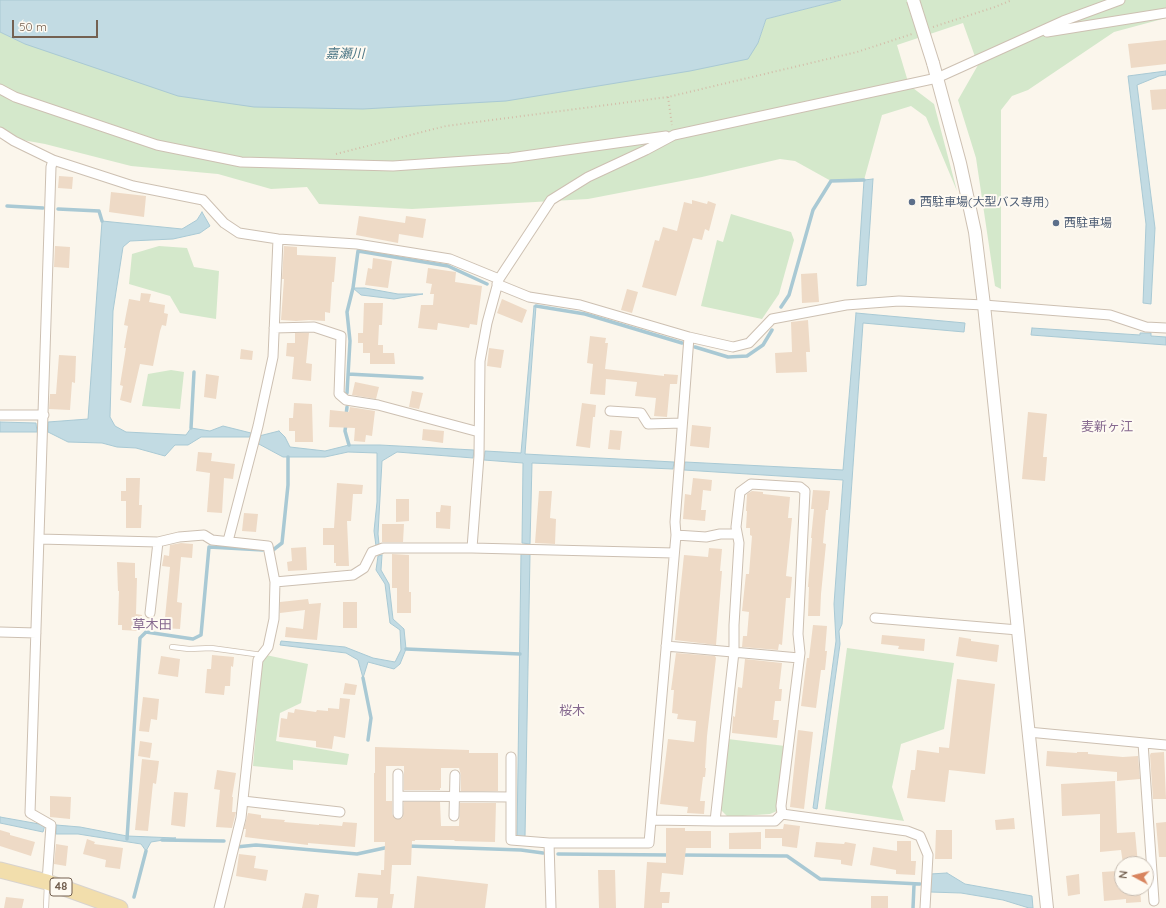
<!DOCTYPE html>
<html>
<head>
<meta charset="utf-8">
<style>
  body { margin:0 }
  #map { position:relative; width:1166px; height:908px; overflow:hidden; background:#fbf6ec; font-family:Quicksand,sans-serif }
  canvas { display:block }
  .north { position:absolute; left:1114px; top:856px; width:40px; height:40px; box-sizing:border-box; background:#fefaf2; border:1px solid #c7bdb2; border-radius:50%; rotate:277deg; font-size:11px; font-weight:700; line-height:16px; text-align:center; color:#746151 }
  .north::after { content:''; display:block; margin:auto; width:14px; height:18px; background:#d8845e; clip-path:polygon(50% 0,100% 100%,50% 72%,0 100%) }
  .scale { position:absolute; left:12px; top:20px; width:86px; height:18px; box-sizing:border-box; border:2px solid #746151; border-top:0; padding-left:5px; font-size:12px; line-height:14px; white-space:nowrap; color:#746151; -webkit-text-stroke:3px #fefaf2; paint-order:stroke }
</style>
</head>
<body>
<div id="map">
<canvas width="1166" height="908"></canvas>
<div class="north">N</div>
<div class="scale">50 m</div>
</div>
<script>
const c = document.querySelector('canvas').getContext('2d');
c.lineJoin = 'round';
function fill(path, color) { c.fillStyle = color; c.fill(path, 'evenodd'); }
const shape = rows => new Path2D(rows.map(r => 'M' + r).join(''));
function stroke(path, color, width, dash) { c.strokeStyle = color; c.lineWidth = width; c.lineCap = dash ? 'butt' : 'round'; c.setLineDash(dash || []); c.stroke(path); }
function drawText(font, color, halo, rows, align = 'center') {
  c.font = font + ' Quicksand,"Noto Sans JP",sans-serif'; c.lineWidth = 4; c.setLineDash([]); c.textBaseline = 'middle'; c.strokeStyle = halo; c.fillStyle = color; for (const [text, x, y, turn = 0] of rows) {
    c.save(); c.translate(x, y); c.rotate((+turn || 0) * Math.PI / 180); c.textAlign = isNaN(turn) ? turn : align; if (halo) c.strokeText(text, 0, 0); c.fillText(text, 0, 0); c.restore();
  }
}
const green = shape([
  [841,0,1166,0,1166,18,1114,32,1028,90,1012,96,1001,110,1001,289,995,286,976,158,958,100,978,65,963,23,897,45,909,85,934,104,957,191,926,117,911,106,882,115,864,180,831,181,795,161,780,159,702,177,588,199,412,209,319,204,307,187,271,189,218,174,131,166,45,144,0,136,0,32,25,44,758,43,766,19],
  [731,214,791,232,794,240,779,294,762,319,701,306,717,240,723,242],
  [159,246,187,248,194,267,219,271,216,319,180,313,170,296,129,284,132,254],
  [171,370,184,372,180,409,142,406,148,374],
  [847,648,954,663,944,729,901,744,892,787,904,821,825,809],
  [266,655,308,664,301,703,280,713,276,741,349,754,347,765,293,760,293,770,253,766,262,660],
  [728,739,785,746,777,811,770,814,728,817,719,808]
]);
const water = shape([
  [0,0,841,0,766,19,758,43,748,59,690,71,506,101,363,109,254,107,178,96,25,44,0,32,0,0],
  [1166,71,1166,75,1159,76,1137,85,1155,228,1151,304,1143,303,1146,224,1128,76,1166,71],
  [873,179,866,285,857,286,864,180,873,179],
  [202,212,210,226,200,233,173,239,130,241,123,247,113,311,110,417,115,426,126,432,186,435,191,428,210,431,223,426,251,433,250,437,201,437,188,445,175,445,165,456,136,448,117,447,102,443,68,442,48,432,48,422,88,419,102,221,182,229,197,220,202,212],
  [353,288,365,288,398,294,423,294,394,299,361,295,353,288],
  [534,306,536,306,525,454,674,462,673,469,532,463,530,544,522,543,523,463,484,460,485,451,521,453,534,306],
  [856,313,965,323,964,332,863,323,842,624,839,631,840,644,817,809,813,808,836,641,834,604,843,480,684,470,685,462,843,470,856,313],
  [1032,328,1140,335,1140,333,1151,333,1151,336,1166,337,1166,345,1031,335,1032,328],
  [0,422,36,423,37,432,0,432,0,422],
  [279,431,285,437,290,447,325,451,349,445,380,445,474,450,473,458,397,452,382,461,378,534,379,544,376,546,374,531,377,502,377,453,348,452,325,457,283,457,257,443,259,436,279,431],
  [521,554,530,554,525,837,517,836,521,554],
  [382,555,381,570,389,584,393,619,404,629,406,649,400,664,394,669,368,662,363,678,358,660,346,653,280,645,281,641,345,647,373,658,395,662,401,650,400,630,390,623,385,584,376,570,378,556,382,555],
  [0,817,45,825,43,832,0,823,0,817],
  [56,825,80,827,127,836,176,838,151,842,146,851,141,844,78,834,56,834,56,825],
  [947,873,965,884,1032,896,1033,908,1029,908,1003,900,961,893,930,892,930,874,947,873]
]);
const stream = shape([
  [7,206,43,208],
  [58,209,99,211,102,221],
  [536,306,585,314,682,343],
  [781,307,789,295,813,210,831,181,864,180],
  [695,347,728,357,747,356,763,345,772,330],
  [348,374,422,378],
  [347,393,350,341,347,312,353,288,358,251,448,266,487,284],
  [346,415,347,407],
  [346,423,345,431,349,445],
  [191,428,194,372],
  [273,550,282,543,288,485,288,457],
  [406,649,520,654],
  [363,678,371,718,368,740],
  [127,839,140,638,146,632,193,639,201,635,209,547,263,550],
  [162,840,224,841],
  [407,846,521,850,543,853],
  [236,847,256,845,357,854,389,847],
  [558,854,669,855],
  [682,855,787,856,820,879,920,884],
  [134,897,146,851],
  [913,908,914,885]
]);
const building = shape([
  [1166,40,1166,64,1131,68,1128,44],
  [1166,89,1166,109,1152,110,1150,90],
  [59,176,73,177,72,189,58,188],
  [111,192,146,196,144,217,109,212],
  [692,200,707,204,708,201,716,204,709,231,705,229,702,240,693,238,676,296,642,287,655,240,659,241,663,227,677,231,684,202,692,204],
  [359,216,405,223,406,216,426,219,423,238,399,234,398,243,356,235],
  [55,246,70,247,69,268,54,267],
  [284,246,297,247,297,255,336,257,334,282,332,282,330,313,325,312,325,321,309,320,296,321,281,320,284,279,282,279],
  [373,258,392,261,388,288,365,285,368,268,372,269],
  [428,268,456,272,455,282,482,286,477,325,470,324,469,328,438,323,437,330,418,328,421,305,433,305,434,294,430,294,432,284,426,283],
  [817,273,819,302,802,303,801,274],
  [627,289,638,292,632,313,621,310],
  [141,293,151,294,149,302,165,305,164,313,168,314,166,326,162,325,160,331,153,366,140,364,131,403,120,400,123,386,120,385,126,348,124,348,128,326,124,325,129,299,140,301],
  [502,299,527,310,522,323,497,313],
  [364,303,383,303,382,325,379,325,378,345,383,345,383,353,394,353,395,364,370,364,370,353,363,353,363,343,358,343,358,333,363,333],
  [808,320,810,352,806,352,807,372,776,373,775,353,792,352,791,322],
  [295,333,309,333,306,363,312,364,311,381,292,379,294,357,286,356,287,343,295,343],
  [590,336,606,338,605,343,608,343,605,369,664,376,664,374,678,375,677,384,670,384,667,417,654,416,656,398,635,396,637,382,606,379,605,395,590,394,593,364,587,363],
  [489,348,504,350,501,368,487,366],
  [241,349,253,351,252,360,240,359],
  [59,355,76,356,75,383,72,382,70,410,49,409,50,394,56,394],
  [206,374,219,376,216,399,204,397],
  [355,382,379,387,376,399,352,395],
  [412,391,423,393,419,409,409,407],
  [294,403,312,404,313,442,295,442,295,431,289,431,289,418,293,418],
  [582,403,596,405,595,417,593,417,590,448,576,446],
  [350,407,375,411,372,436,366,435,365,442,354,441,355,428,329,427,330,410,349,412],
  [1028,412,1047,414,1043,457,1047,457,1045,481,1022,479],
  [692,425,711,427,709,448,690,446],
  [423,429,444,431,443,443,422,440],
  [610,430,622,431,620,450,608,449],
  [198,452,212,453,211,461,235,464,233,479,224,478,222,513,207,512,210,473,196,471],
  [126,478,140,478,139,505,142,505,141,528,126,528,126,501,121,501,121,491,126,491],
  [693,478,712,480,711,491,703,490,701,510,706,510,705,521,683,519,685,494,691,495],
  [337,483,363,485,362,494,353,494,351,521,347,521,349,566,336,566,336,563,334,563,334,545,323,545,323,528,334,528],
  [813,490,830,491,828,510,826,510,823,543,826,544,821,594,820,616,808,616,809,587,808,587,812,538,811,538,814,509,811,509],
  [539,491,552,491,550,518,556,519,555,544,535,543],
  [752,491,763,492,763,494,790,497,788,518,792,518,786,576,792,577,790,598,786,598,782,645,779,644,778,650,742,647,743,636,747,636,749,612,742,611,746,574,749,574,752,536,750,535,750,528,746,528,747,511,746,511,747,494],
  [396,499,409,499,409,521,396,522],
  [441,505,451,506,450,529,436,528,436,512,440,512],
  [244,513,258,514,256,532,242,531],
  [382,524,404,524,403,542,382,542],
  [181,543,193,544,192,558,181,557,177,602,182,603,180,629,164,628,170,567,162,566,164,555,169,556,170,545],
  [306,547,307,570,288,571,287,562,292,561,291,548],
  [709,548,722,549,720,571,722,571,716,645,675,640,684,555,708,557],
  [392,554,409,555,409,592,411,592,411,613,397,613,397,588,392,588],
  [117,562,135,563,135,578,137,578,136,614,142,615,141,631,122,630,122,625,118,625,119,591,118,591],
  [308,599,309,604,321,603,317,640,285,637,286,627,303,629,305,610,280,613,280,602],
  [343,602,357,602,357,628,343,628],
  [813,625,827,626,825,651,827,651,825,670,821,670,816,708,801,706,807,658,809,658],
  [882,635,925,639,924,651,898,649,899,646,881,644],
  [959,637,971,639,971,641,999,645,997,662,956,656],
  [676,653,715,656,716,658,707,736,705,768,706,768,705,777,703,777,700,801,705,801,704,814,687,813,688,807,660,804,668,739,694,742,696,721,677,719,678,714,672,713,674,690,671,690],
  [212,655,234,657,233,667,231,666,230,686,225,686,224,695,205,693,207,669,211,669],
  [161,656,180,659,178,677,158,674],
  [745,659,782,663,779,689,782,689,781,701,775,701,773,720,779,720,777,738,732,733,733,716,735,717,738,687,742,688],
  [957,679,995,684,985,774,949,770,945,802,907,798,911,770,915,770,917,750,939,753,939,747,949,748],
  [345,683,357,685,355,695,343,694],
  [143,697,159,699,157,720,151,719,149,732,139,731],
  [340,698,350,699,345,738,334,736,332,749,316,747,316,741,279,737,281,718,287,719,288,712,294,713,295,709,316,712,317,710,328,711,328,708,339,709],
  [798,730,813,732,804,809,790,807],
  [140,741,152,743,150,758,138,756],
  [375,747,469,750,469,753,498,753,498,791,461,791,461,775,459,768,441,768,441,788,440,788,440,790,404,790,404,766,386,766,386,801,392,801,392,814,395,819,401,819,403,817,404,802,440,802,441,826,459,826,460,803,496,803,495,842,454,841,455,840,415,840,415,841,412,841,411,865,392,865,390,894,394,894,392,908,377,908,378,898,355,897,358,873,381,875,381,870,384,870,385,842,374,842,374,773,375,773],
  [1047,751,1077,753,1077,752,1088,752,1088,754,1123,757,1138,756,1140,779,1117,781,1117,772,1046,766],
  [1164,752,1166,799,1153,799,1150,755,1151,753],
  [142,759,159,761,156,784,153,783,148,831,135,830],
  [217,770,236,773,232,797,233,797,232,812,236,812,232,828,216,827,220,790,214,789],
  [1115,781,1117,833,1135,832,1138,864,1123,864,1121,850,1100,852,1100,814,1062,816,1061,784],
  [174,792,188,793,185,827,171,825],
  [50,796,71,797,70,819,50,817],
  [248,813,261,815,261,818,285,820,284,822,319,825,319,824,342,826,343,822,357,823,355,847,308,843,308,845,245,837,246,829,244,829],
  [1014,818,1015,829,996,830,995,820],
  [1166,822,1166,857,1159,857,1156,823],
  [784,824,800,826,797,848,782,846,782,838,765,838,765,829,783,829],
  [666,828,685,828,685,831,711,831,711,848,686,848,683,875,662,873,660,892,670,892,669,903,662,903,662,908,644,908,647,862,666,863],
  [0,830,10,833,10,835,35,842,31,856,0,846],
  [936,830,952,830,952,859,935,859],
  [761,832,761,849,729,849,729,833],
  [87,839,95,842,94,844,123,848,120,869,105,867,106,860,83,854],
  [897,841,911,841,911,861,916,861,915,875,896,874,896,870,870,865,873,847,897,851],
  [816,842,844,844,845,842,856,844,852,866,841,864,841,860,814,857],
  [56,844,68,846,66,866,54,864],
  [239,854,256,856,254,868,268,870,266,881,236,876],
  [598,870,615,870,616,908,599,908],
  [1117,871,1118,888,1140,888,1141,902,1126,903,1126,899,1104,901,1102,872],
  [1079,874,1080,894,1068,896,1066,876],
  [417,876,488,884,485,908,414,908],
  [305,893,319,895,317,908,302,908],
  [871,896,888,896,888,908,871,908],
  [6,897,24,899,22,908,4,908]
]);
const path = shape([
  [933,27,995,7,1012,0],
  [668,97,672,125],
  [336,154,446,126,668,97,857,52,912,34]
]);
const service = shape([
  [172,647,189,649,211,648,262,655],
  [46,908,47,884]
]);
const minor = shape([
  [1047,32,1166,13],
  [0,89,15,97,157,145,241,162,393,166,510,158,666,136],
  [0,132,14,141,53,160,133,186,203,200,224,223,239,233,278,239,357,244,450,259,499,279,487,323,480,361,479,456,472,548],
  [499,279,551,200,588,177,646,150,674,135,937,78,1063,21,1120,0],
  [497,284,529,297,580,305,689,337,733,347,749,343,772,319,846,305,899,301,984,305,1110,315,1146,327,1166,328],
  [274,328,314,327,341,336,339,394,346,400,378,405,479,432],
  [610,411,641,413,648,424,682,423],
  [0,415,44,415],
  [676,535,706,537,720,534,736,534],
  [39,539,158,542,179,537,204,535,212,540,268,546,275,582,274,619,268,647,258,660,241,818,219,908],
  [228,541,258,426,273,357,278,239],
  [275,582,353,575,364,568,372,552,383,548,472,548,674,553],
  [150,613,158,542],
  [875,618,1018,630],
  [0,632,36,633],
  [666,646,799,658],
  [1028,732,1166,745],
  [1143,743,1154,901],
  [511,757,511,840,549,843],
  [398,796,511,797],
  [243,801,340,812],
  [398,814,398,774],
  [454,816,455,775],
  [652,820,715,821,734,652,734,625,739,543,736,527,740,492,751,484,800,487,805,491,798,634,800,653,781,806,782,814,907,831,920,836,928,855,925,908],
  [715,821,775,821,782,814],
  [47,882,51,825,30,813,51,167,53,160],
  [551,908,549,843,649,843,676,535,675,522,689,337]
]);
const tertiary = shape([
  [933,63,960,163,975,232,984,305,1047,908]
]);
const primary = shape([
  [0,870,47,882,120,908]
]);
const tertiaryBridge = shape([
  [913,0,933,63]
]);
const markers = [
  [912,202,4,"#5c6f8a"],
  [1056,223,4,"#5c6f8a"]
];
const shields = [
  [61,887,22]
];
const shieldNames = [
  ["48",61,887]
];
const serviceNames = [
  ["西駐車場(大型バス専用)",920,202],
  ["西駐車場",1064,223]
];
const waterNames = [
  ["嘉瀬川",345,54]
];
const neighbourhoodNames = [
  ["麦新ヶ江",1107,427],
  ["草木田",152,625],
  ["桜木",572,711]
];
fill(green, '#d4e8cb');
fill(water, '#c2dbe3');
stroke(water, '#a9c9d4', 1);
stroke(stream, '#a9c9d4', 3.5);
fill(building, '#eedac6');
stroke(service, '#cdc0b2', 6);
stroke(minor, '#cdc0b2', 11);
stroke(tertiary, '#cdc0b2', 14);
stroke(primary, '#d8d3ce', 17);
stroke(path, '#d3bda9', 2, [1, 3]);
stroke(service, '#fff', 4.5);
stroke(minor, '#fff', 9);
stroke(tertiary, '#fff', 12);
stroke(primary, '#f2deac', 15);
stroke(tertiaryBridge, '#cdc0b2', 14, []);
stroke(tertiaryBridge, '#fff', 12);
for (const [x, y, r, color] of markers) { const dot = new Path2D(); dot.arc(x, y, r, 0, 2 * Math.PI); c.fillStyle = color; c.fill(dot); stroke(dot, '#fefaf2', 1.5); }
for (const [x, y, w] of shields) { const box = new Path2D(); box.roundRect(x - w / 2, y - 9, w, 18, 3); c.fillStyle = '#fefaf2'; c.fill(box); stroke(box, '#746151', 1); }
drawText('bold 11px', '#746151', null, shieldNames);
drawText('12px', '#4e5e75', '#fefaf2', serviceNames, 'left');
drawText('italic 13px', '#4c7685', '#fefaf2', waterNames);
drawText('13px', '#86698f', '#fefaf2', neighbourhoodNames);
</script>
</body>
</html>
